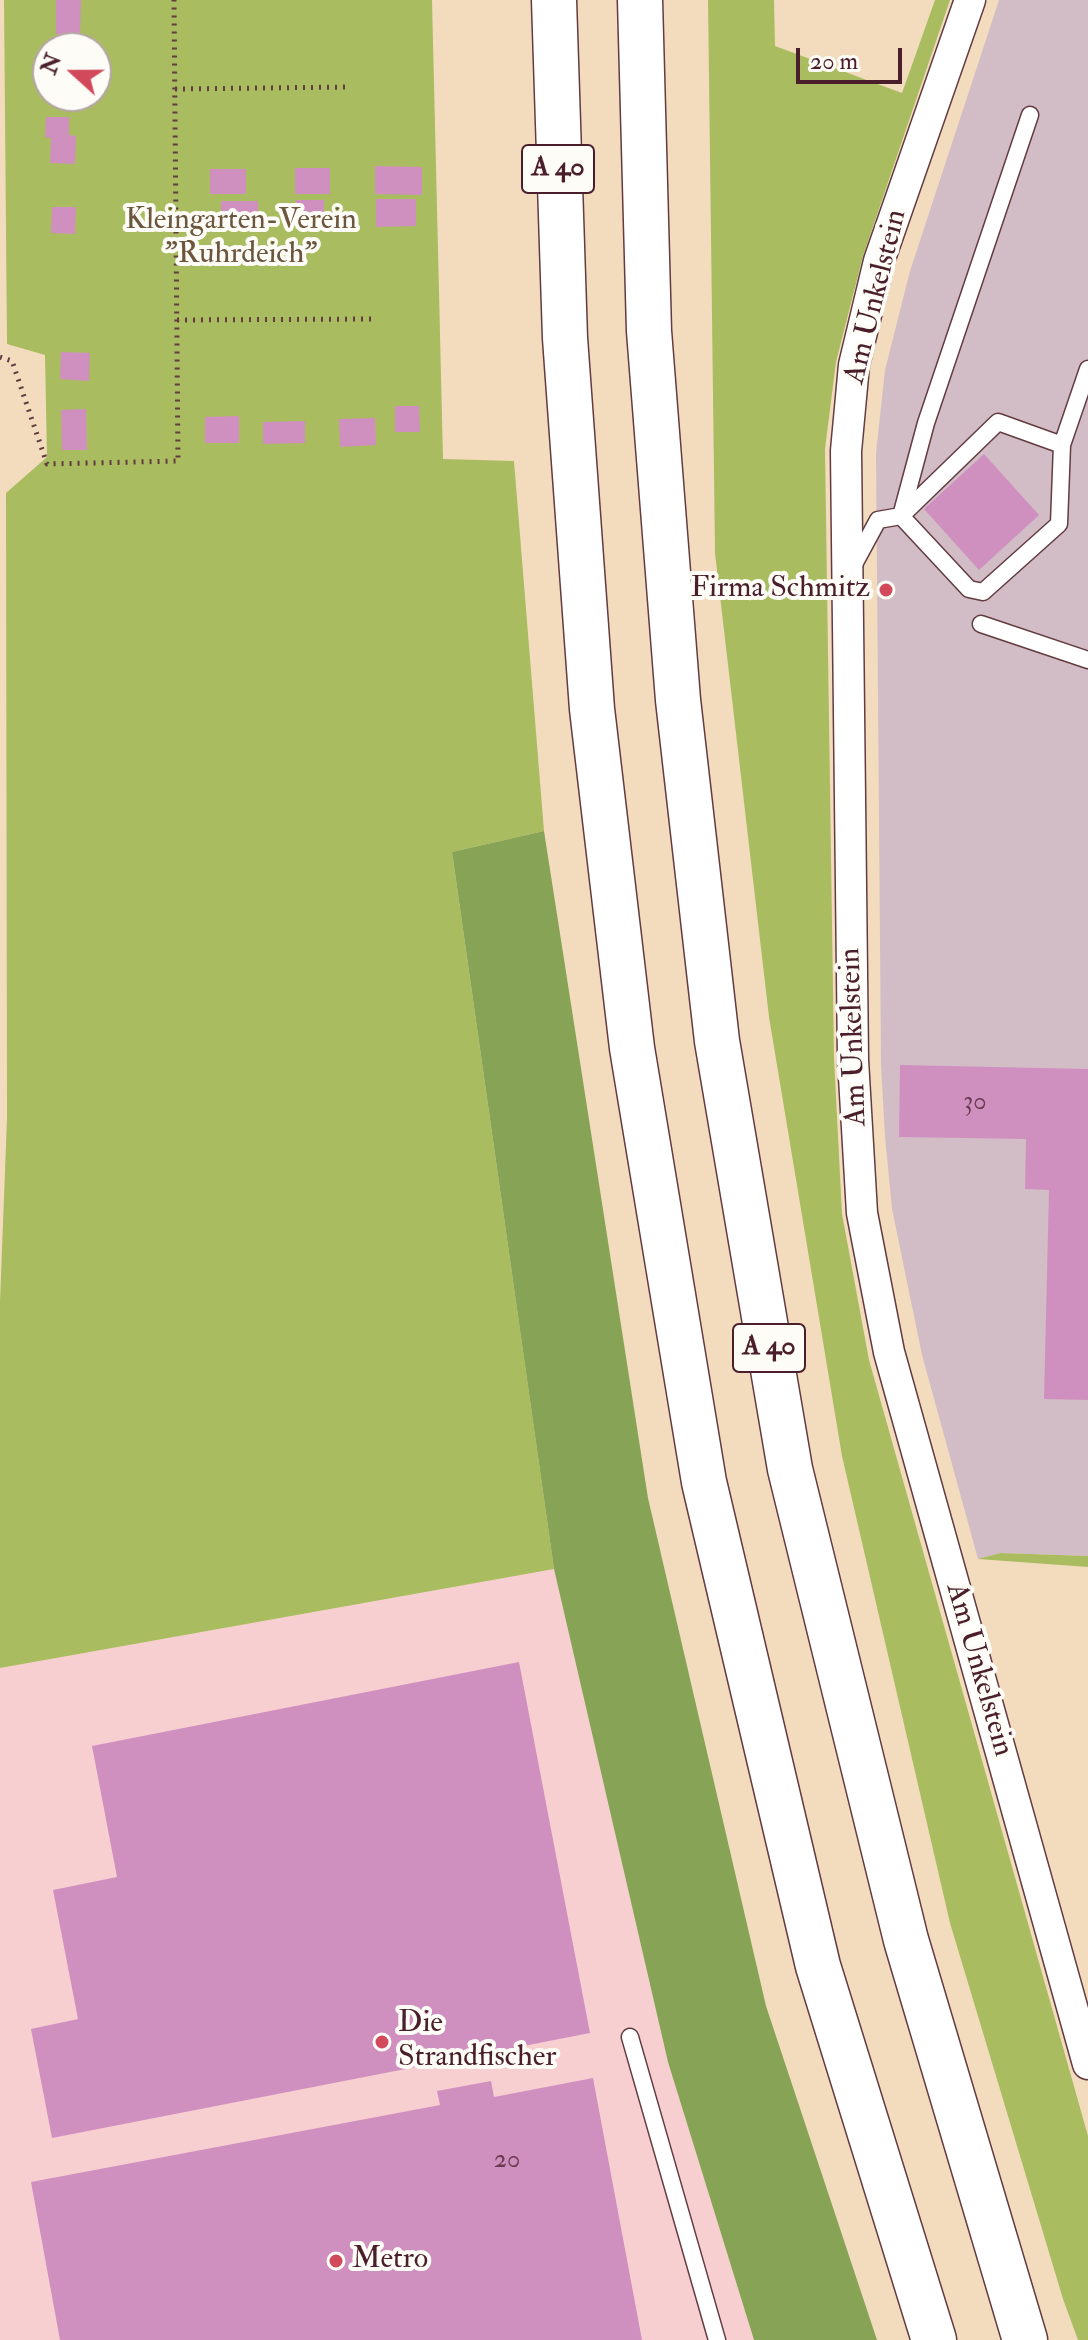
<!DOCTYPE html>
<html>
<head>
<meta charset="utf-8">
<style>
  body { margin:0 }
  #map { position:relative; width:1088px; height:2340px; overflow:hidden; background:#f3dcbe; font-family:"IM FELL Double Pica",serif }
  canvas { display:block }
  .north { position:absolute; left:32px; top:32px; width:80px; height:80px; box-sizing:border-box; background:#fdfcf7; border:2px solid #b5a4a5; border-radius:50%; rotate:291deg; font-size:22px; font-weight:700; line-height:32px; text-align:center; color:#4a1f2b }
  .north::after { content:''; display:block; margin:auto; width:28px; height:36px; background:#d1495b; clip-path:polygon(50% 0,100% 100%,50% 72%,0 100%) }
  .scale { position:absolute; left:796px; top:48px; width:106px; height:36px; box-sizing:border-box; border:4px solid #4a1f2b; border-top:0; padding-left:10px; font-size:24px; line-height:28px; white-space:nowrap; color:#4a1f2b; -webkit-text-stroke:6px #fdfcf7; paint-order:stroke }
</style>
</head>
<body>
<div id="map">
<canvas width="1088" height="2340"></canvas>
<div class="north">N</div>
<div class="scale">20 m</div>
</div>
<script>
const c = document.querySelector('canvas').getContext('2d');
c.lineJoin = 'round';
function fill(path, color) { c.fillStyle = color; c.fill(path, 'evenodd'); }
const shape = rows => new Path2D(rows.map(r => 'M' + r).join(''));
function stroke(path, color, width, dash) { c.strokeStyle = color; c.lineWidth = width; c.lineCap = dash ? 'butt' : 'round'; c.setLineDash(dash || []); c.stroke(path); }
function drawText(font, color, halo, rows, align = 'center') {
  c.font = font + ' "IM FELL Double Pica",serif'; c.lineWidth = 8; c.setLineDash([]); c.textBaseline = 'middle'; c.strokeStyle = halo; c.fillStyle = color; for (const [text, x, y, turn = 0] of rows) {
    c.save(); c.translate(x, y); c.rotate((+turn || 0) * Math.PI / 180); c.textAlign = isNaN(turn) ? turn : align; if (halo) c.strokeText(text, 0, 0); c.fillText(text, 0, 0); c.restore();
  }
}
const built = shape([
  [554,1569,668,2062,754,2340,0,2340,0,1668]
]);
const industrial = shape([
  [999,0,1088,0,1088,1556,1000,1553,978,1559,922,1355,892,1209,885,1137,881,1065,876,453,885,370,910,271]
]);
const green = shape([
  [4,0,432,0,443,459,514,461,544,831,452,852,554,1569,0,1668,0,1302,7,1118,6,493,47,457,45,355,7,344],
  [48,48,96,48,96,96,48,96],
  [708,0,774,0,775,46,902,93,935,0,950,0,863,256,836,362,825,449,834,1058,842,1214,869,1360,1088,2136,1088,2340,1078,2340,1063,2299,950,1923,842,1456,769,1017,715,553],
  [1000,1553,1088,1556,1088,1567,978,1559]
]);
const forest = shape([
  [544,831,648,1498,766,2006,877,2340,754,2340,668,2062,554,1569,452,852]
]);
const building = shape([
  [56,0,81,0,80,34,56,34],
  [46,117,69,117,69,135,76,136,75,164,50,163,51,138,45,137],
  [375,166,422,167,422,195,375,194],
  [295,168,330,168,330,194,295,194],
  [210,169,246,169,246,194,210,194],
  [376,199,416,199,416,226,376,227],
  [296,200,324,200,324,229,296,229],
  [221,201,258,201,258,229,221,228],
  [52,207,76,207,75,234,51,233],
  [61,352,90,353,89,381,60,379],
  [395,406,419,406,420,432,395,432],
  [86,409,87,450,62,450,61,410],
  [239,416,239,443,205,443,205,417],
  [375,418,376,445,340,447,339,419],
  [305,421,305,443,263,444,263,422],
  [984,454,1039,515,979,570,924,509],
  [900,1065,1088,1069,1088,1400,1044,1399,1049,1190,1025,1189,1026,1139,899,1137],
  [519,1662,590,2033,52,2138,31,2029,78,2019,53,1890,117,1877,92,1746],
  [593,2078,642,2340,60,2340,31,2182,440,2105,437,2091,491,2081,494,2097]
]);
const path = shape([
  [175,89,348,87],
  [177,320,371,319],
  [0,357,12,361,47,464,178,461,174,0]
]);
const service = shape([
  [1062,445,1088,369],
  [852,568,878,520,901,516,998,422,1062,445,1059,524,983,592,969,589,901,516,926,423,1030,115],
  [981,624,1088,660],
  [630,2037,717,2340]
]);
const minor = shape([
  [970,0,879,261,854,365,846,451,853,1060,862,1213,889,1352,1088,2064]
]);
const motorway = shape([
  [554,0,565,338,592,709,632,1048,704,1482,818,1966,934,2340],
  [640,0,649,331,678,700,717,1041,790,1469,906,1940,1025,2340]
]);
const markers = [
  [886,590,8,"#d1495b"],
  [382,2042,8,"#d1495b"],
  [336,2261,8,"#d1495b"]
];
const numberNames = [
  ["30",975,1103],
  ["20",507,2161]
];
const shields = [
  [558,169,72],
  [769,1348,72]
];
const shieldNames = [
  ["A 40",558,169],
  ["A 40",769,1348]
];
const parkNames = [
  ["Kleingarten-Verein",241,222],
  ["\"Ruhrdeich\"",241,256]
];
const streetNames = [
  ["Am Unkelstein",877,297,-76],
  ["Am Unkelstein",855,1037,-92],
  ["Am Unkelstein",978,1670,74]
];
const poiNames = [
  ["Firma Schmitz",870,590,"right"],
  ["Die",398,2025],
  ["Strandfischer",398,2059],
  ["Metro",352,2261]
];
fill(built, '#f7cfd1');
fill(industrial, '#d2bdc6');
fill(green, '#aabc60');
fill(forest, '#87a456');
fill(building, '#d090bf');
stroke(service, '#633b41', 19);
stroke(minor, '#633b41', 33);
stroke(motorway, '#633b41', 47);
stroke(path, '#633b41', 5, [2, 6]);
stroke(service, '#fff', 16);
stroke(minor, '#fff', 30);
stroke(motorway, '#fff', 44);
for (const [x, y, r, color] of markers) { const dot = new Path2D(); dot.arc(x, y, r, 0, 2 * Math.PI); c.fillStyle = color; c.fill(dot); stroke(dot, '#fdfcf7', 3); }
drawText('26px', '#6c3b50', null, numberNames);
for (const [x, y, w] of shields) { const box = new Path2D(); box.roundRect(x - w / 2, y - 24, w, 48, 6); c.fillStyle = '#fdfcf7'; c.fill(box); stroke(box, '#4a1f2b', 2); }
drawText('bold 28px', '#4a1f2b', null, shieldNames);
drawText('30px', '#6c563e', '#fdfcf7', parkNames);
drawText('30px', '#4a1f2b', '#fdfcf7', streetNames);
drawText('30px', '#4a1f2b', '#fdfcf7', poiNames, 'left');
</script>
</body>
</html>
